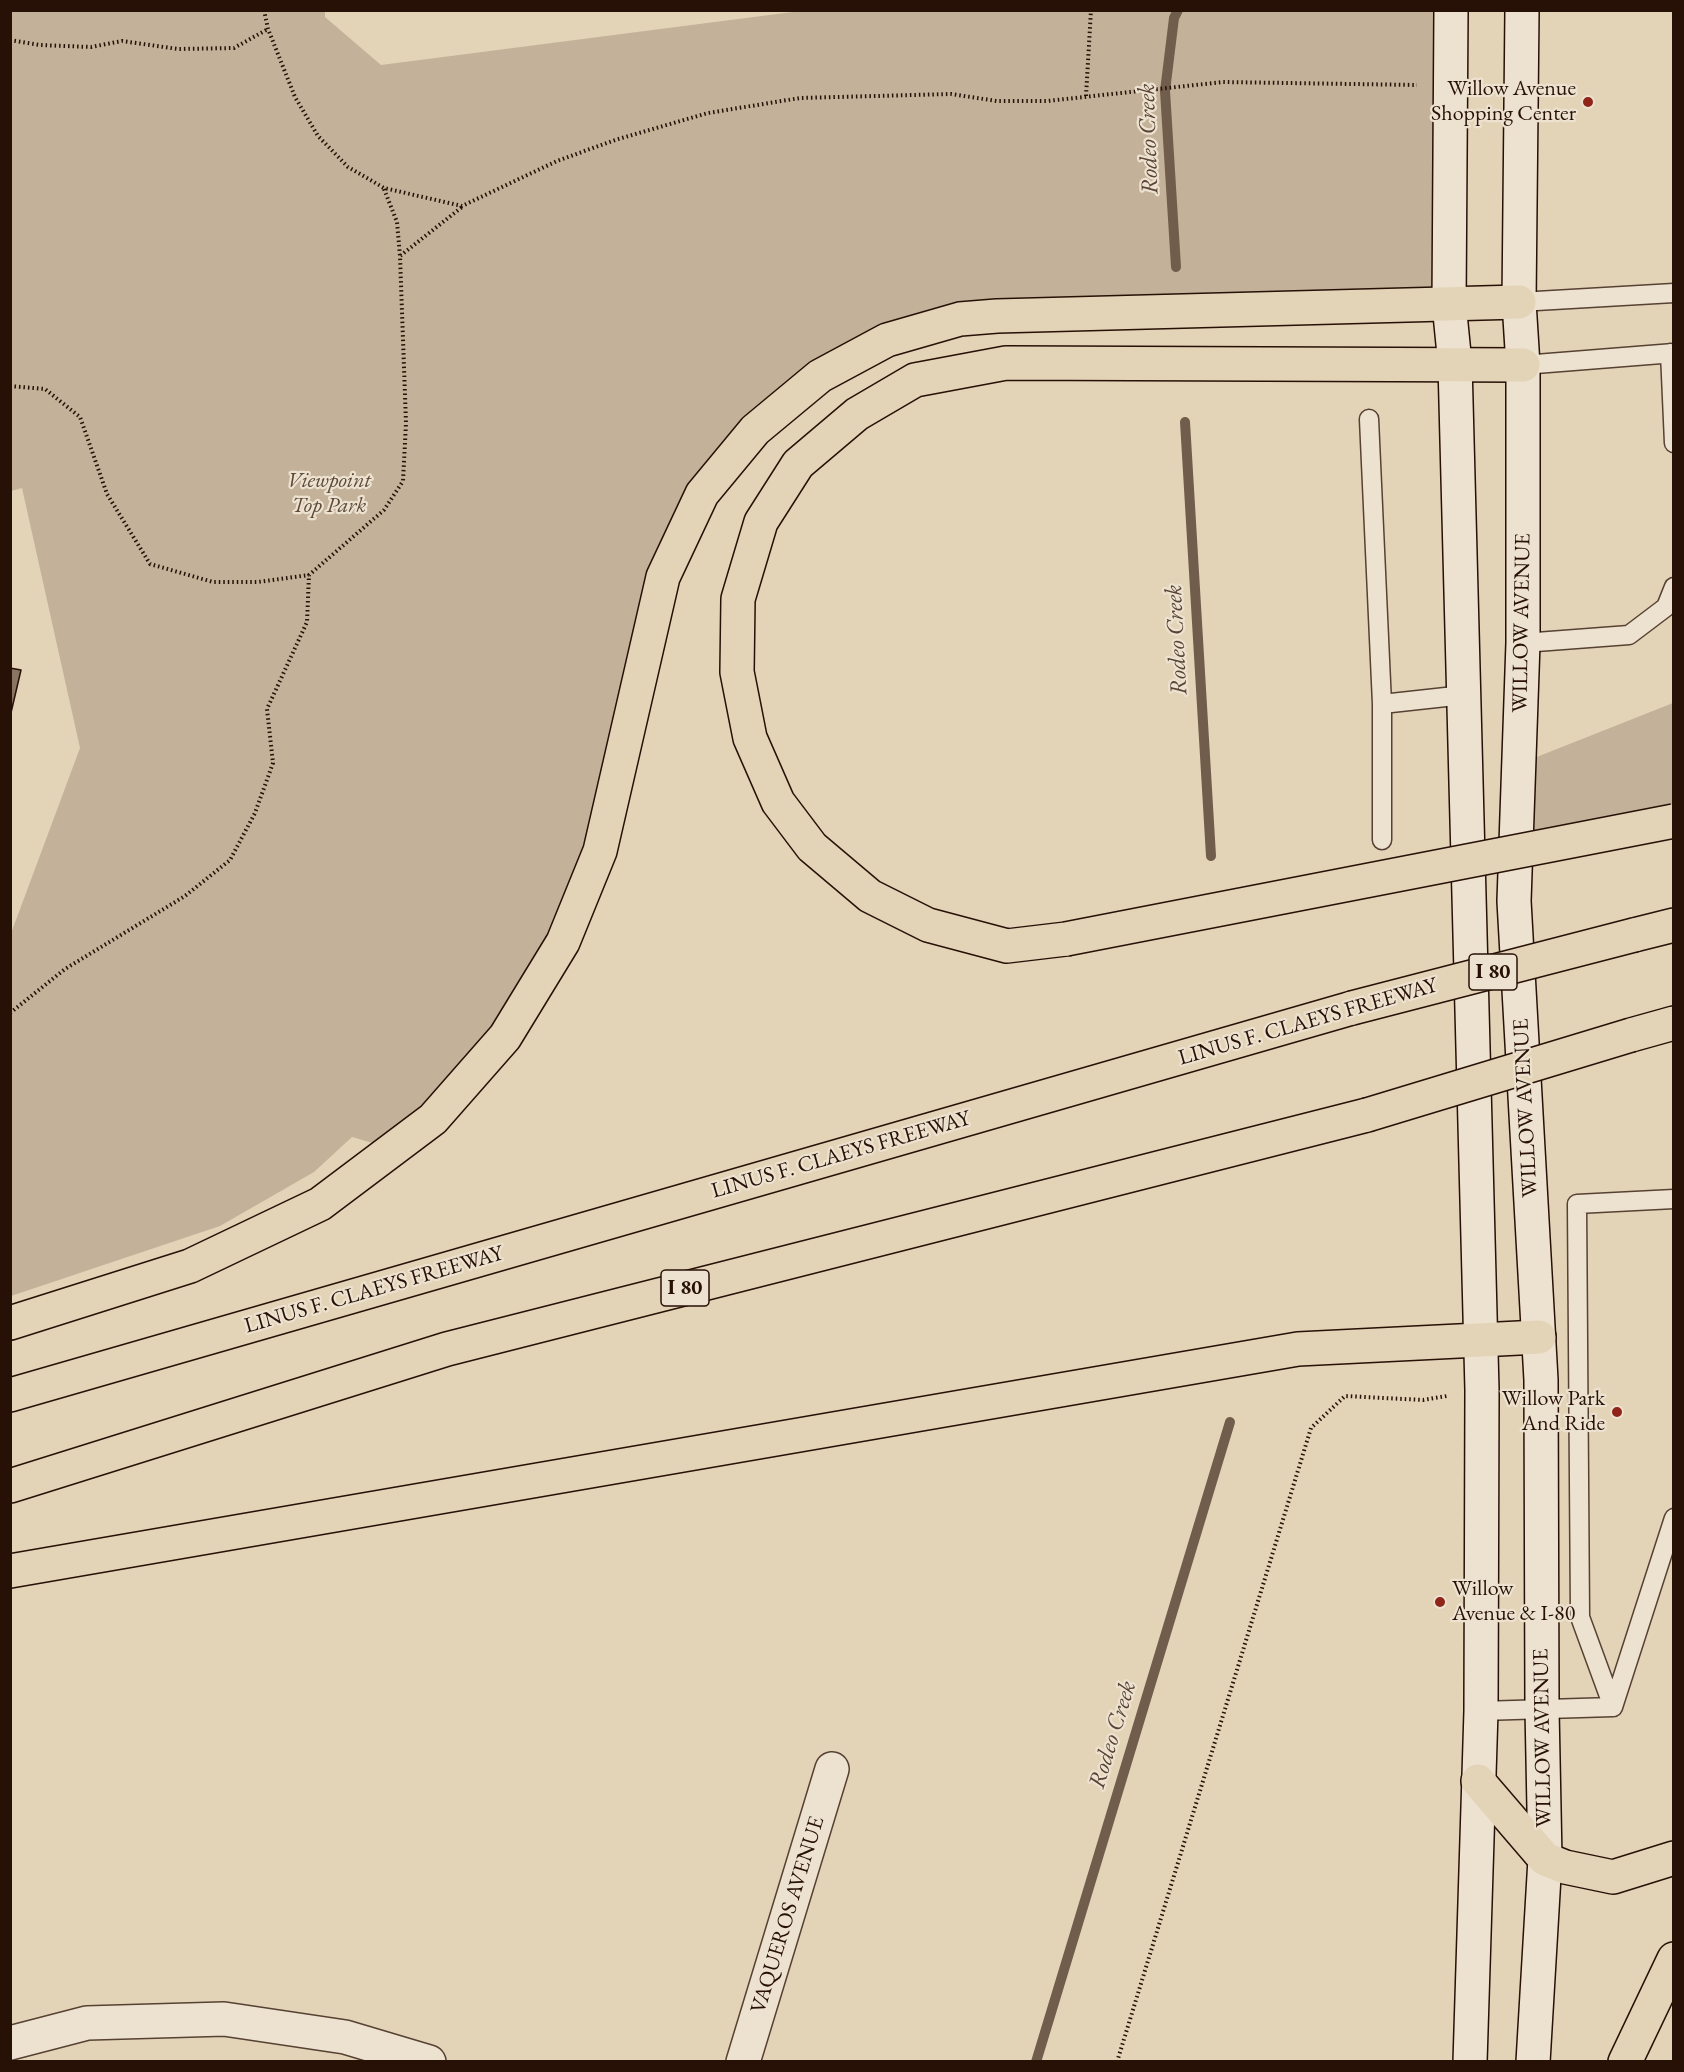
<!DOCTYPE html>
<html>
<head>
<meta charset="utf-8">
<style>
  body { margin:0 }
  #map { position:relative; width:1684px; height:2072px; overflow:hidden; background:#e3d3b7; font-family:"EB Garamond",serif }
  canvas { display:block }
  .frame { position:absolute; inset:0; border:12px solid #271006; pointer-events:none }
</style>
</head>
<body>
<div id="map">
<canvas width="1684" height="2072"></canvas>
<div class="frame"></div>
</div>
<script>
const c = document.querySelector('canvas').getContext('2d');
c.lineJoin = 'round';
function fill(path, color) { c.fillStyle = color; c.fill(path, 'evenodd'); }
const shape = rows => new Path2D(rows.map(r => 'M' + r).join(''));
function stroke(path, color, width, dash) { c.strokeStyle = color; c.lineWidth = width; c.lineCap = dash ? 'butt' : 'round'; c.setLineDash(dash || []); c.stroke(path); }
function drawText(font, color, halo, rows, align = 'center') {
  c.font = font + ' "EB Garamond",serif'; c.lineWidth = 4.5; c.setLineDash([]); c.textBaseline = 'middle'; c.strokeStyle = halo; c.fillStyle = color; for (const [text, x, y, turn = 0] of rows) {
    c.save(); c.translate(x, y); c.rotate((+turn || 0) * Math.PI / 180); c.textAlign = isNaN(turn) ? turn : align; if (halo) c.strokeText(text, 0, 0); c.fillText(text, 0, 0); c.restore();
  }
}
const green = shape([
  [808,10,1451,11,1449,304,997,316,887,340,702,494,563,942,393,1149,352,1137,314,1172,220,1226,11,1296,10,936,80,748,22,488,11,491,11,11,325,11,325,17,381,65],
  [1673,703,1673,821,1516,855,1519,764]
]);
const stream = shape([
  [1176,267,1165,91,1174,18,1178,10],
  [1185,422,1211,856],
  [1036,2062,1230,1422]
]);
const building = shape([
  [10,668,21,670,10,717,10,668]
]);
const path = shape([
  [264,10,268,29,295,97,318,136,348,167,384,188,462,206,557,161,615,140,708,113,800,98,951,94,997,101,1047,101,1223,82,1417,85],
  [10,40,40,45,91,47,122,41,178,49,234,48,268,29],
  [1086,96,1091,10],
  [384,189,397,222,400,256],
  [10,386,45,389,80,417,107,494,150,564,213,582,258,582,309,575],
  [10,1013,65,969,185,896,230,860,255,813,273,763,267,709,307,622,309,575,384,510,403,481,406,423,400,256,462,207],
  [1117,2062,1311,1428,1345,1396,1423,1400,1447,1396]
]);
const lane = shape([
  [1519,302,1674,293],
  [1670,353,1674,443],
  [1523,365,1674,353],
  [1369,419,1382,704],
  [1523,643,1629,635,1666,607,1674,587],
  [1382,840,1382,704,1464,695],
  [1613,1707,1580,1617,1577,1204,1674,1199],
  [1613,1707,1674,1518],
  [1481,1711,1613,1707]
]);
const street = shape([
  [10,2043,87,2023,224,2019,345,2037,429,2062],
  [743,2062,832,1769]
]);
const secondary = shape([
  [1451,10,1449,304,1455,364,1482,1390,1481,1711,1470,2062],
  [1522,10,1519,302,1523,365,1523,643,1514,901,1541,1380,1542,1709,1545,1859,1533,2062]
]);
const highway = shape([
  [1634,935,1674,925],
  [1066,939,1007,946,928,925,870,896,812,847,778,802,750,738,737,672,738,599,761,522,798,464,857,414,915,380,1006,363,1523,365],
  [1631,1035,1674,1023],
  [10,1323,190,1266,320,1204,433,1119,505,1037,563,942,600,851,663,577,702,494,755,430,820,376,887,340,960,319,997,316,1519,302],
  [10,1395,1352,1008],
  [10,1486,447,1349,1367,1115],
  [10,1571,1298,1349,1539,1337],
  [1478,1781,1545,1859,1565,1867,1613,1877,1674,1858],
  [1625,2062,1674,1959]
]);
const highwayBridge = shape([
  [1066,939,1674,821],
  [1352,1008,1634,935],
  [1367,1115,1631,1035]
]);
const markers = [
  [1588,102,6,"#8f2418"],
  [1617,1412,6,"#8f2418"],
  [1440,1602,6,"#8f2418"]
];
const shields = [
  [1493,972,48],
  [685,1288,48]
];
const shieldNames = [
  ["I 80",1493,972],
  ["I 80",685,1288]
];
const poiNames = [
  ["Willow Avenue",1576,89],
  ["Shopping Center",1576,114],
  ["Willow Park",1605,1399],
  ["And Ride",1605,1424],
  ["Willow",1452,1589,"left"],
  ["Avenue & I-80",1452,1614,"left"]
];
const parkNames = [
  ["Viewpoint",329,481],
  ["Top Park",329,506]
];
const streetNames = [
  ["WILLOW AVENUE",1522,623,-89],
  ["LINUS F. CLAEYS FREEWAY",1308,1022,-16],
  ["WILLOW AVENUE",1526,1108,-93],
  ["LINUS F. CLAEYS FREEWAY",841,1155,-16],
  ["LINUS F. CLAEYS FREEWAY",374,1290,-16],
  ["WILLOW AVENUE",1543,1738,-91],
  ["VAQUEROS AVENUE",788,1915,-73]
];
const waterNames = [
  ["Rodeo Creek",1149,139,-92],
  ["Rodeo Creek",1177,640,-93],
  ["Rodeo Creek",1113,1735,-73]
];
fill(green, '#c3b299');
stroke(stream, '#715d4c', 10);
fill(building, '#897562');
stroke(building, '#271006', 1.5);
stroke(lane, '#564132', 21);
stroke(street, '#564132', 36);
stroke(secondary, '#271006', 36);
stroke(highway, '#271006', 36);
stroke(path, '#271006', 4, [1.5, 3]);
stroke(lane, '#ede2d0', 18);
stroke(street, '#ede2d0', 33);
stroke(secondary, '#ede2d0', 33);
stroke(highway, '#e3d3b7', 33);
stroke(highwayBridge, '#271006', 36, []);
stroke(highwayBridge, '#e3d3b7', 33);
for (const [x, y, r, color] of markers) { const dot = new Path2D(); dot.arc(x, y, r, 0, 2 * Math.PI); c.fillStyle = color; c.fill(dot); stroke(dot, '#ede2d0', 2); }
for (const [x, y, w] of shields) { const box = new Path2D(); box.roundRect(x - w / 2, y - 18, w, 36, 4.5); c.fillStyle = '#ede2d0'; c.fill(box); stroke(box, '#271006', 1.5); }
drawText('bold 21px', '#271006', null, shieldNames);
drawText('22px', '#271006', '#ede2d0', poiNames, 'right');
drawText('italic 22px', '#5e4939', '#ede2d0', parkNames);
drawText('22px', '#271006', '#ede2d0', streetNames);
drawText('italic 24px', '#594435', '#ede2d0', waterNames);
</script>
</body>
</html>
